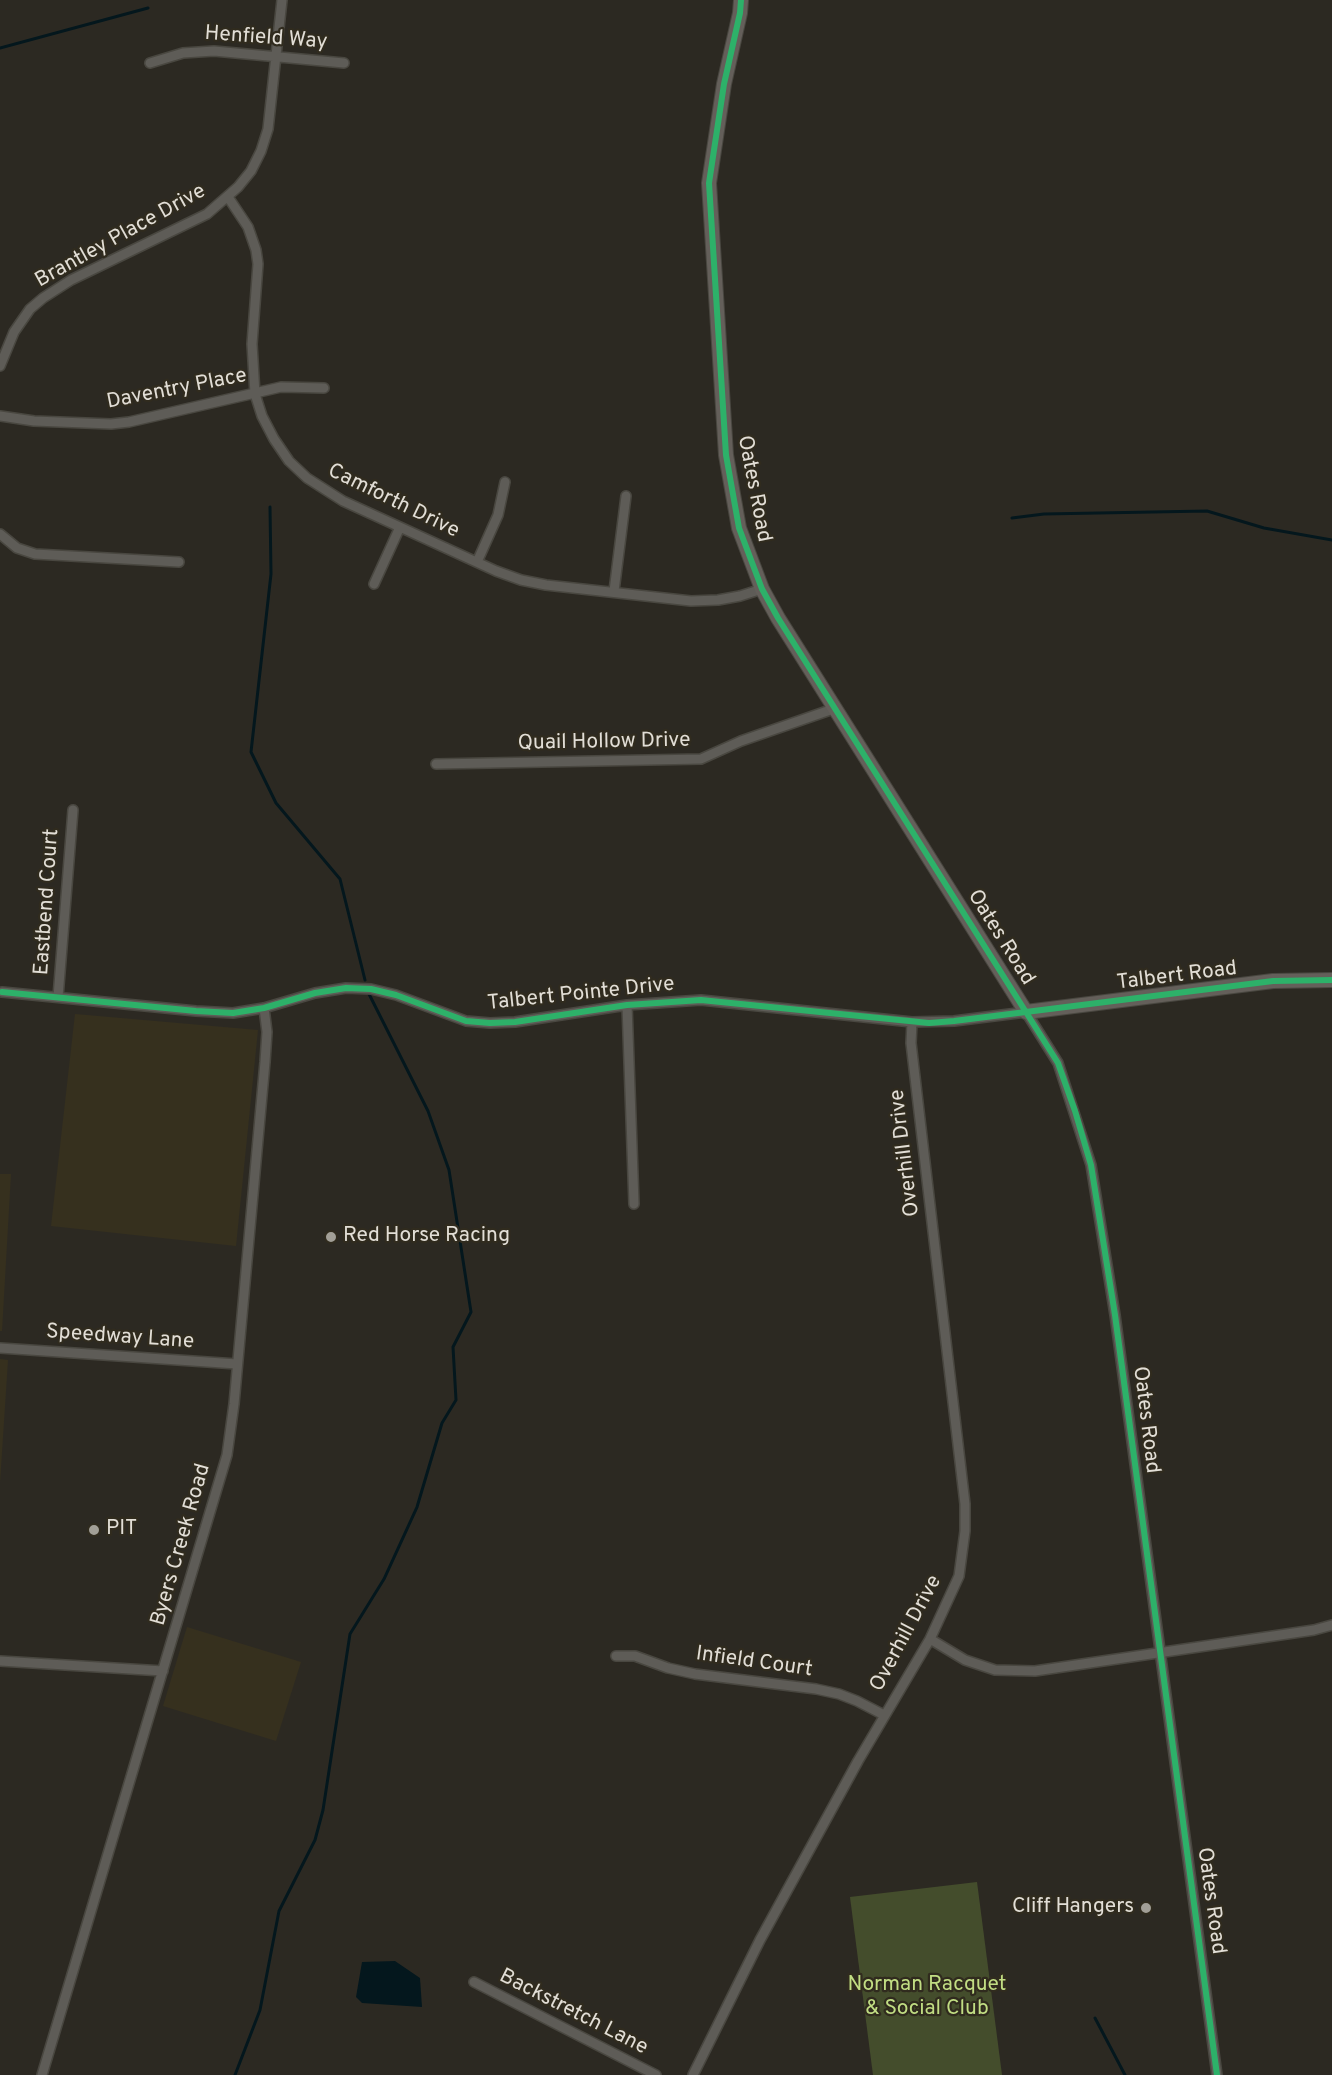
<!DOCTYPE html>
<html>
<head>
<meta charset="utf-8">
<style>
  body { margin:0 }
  canvas { display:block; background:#2c2922 }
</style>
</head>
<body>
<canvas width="1332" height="2075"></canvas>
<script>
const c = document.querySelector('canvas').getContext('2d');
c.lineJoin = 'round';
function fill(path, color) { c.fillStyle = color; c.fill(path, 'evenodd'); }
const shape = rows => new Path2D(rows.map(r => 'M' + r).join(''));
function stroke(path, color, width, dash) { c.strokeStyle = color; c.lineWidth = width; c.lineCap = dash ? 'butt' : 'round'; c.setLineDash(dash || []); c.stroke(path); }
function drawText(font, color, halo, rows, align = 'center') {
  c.font = font + ' Overpass,sans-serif'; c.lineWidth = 4.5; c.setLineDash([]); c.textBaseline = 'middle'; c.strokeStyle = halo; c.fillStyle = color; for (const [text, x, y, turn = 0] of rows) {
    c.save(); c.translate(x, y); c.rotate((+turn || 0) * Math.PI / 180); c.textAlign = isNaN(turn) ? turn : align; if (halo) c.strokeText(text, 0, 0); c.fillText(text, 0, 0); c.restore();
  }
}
const built = shape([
  [75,1014,258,1030,236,1246,51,1226],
  [0,1174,11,1174,2,1331,0,1331],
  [0,1359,8,1360,0,1483],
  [187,1627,301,1662,276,1741,163,1706]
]);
const green = shape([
  [977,1882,1002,2075,873,2075,850,1897]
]);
const water = shape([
  [395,1961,420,1978,422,2007,362,2003,356,1997,362,1962]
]);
const stream = shape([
  [0,48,148,8],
  [270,507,271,574,251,752,276,803,340,879,365,980],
  [1012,518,1044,514,1207,511,1264,528,1332,540],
  [1095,2018,1125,2075],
  [235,2075,260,2010,279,1911,315,1840,323,1810,350,1634,384,1579,417,1507,442,1423,456,1400,453,1347,471,1312,449,1170,428,1111,368,992]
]);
const street = shape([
  [150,63,183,53,214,51,344,63],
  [228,197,248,227,256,250,258,264,252,344,255,394,262,416,274,439,289,461,307,478,343,501,496,571,521,580,546,585,691,601,718,600,740,596,762,589],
  [0,366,14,332,30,309,43,298,71,280,207,214,238,187,251,171,261,151,268,129,282,0],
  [0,416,34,421,111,424,129,422,281,387,324,388],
  [0,534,17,548,35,554,179,562],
  [477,562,498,515,505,482],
  [374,584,400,527],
  [614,591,626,496],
  [436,764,701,759,741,741,836,708],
  [2,992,196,1011,233,1013,264,1008,315,993,346,988,371,989,396,995,466,1021,490,1023,515,1022,627,1005,701,1000,912,1022,954,1021,1026,1012,1058,1063,1091,1165,1115,1315,1217,2075],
  [58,997,73,810],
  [627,1005,634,1204],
  [0,1348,237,1364],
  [930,1639,965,1660,995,1670,1035,1671,1314,1630,1332,1625],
  [616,1656,635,1656,668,1668,695,1674,816,1689,839,1694,857,1701,884,1715],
  [0,1661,163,1671],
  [474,1982,656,2075],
  [42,2075,227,1455,234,1404,265,1062,267,1032,264,1008],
  [693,2075,760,1940,858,1761,930,1639,959,1576,965,1531,965,1504,911,1043,912,1022]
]);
const secondary = shape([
  [741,0,740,13,724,84,709,183,726,455,739,528,762,589,778,618,1026,1012,1273,981,1332,980]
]);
const cycleway = shape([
  [741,0,740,13,724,84,709,183,726,455,739,528,762,589,778,618,1058,1063,1075,1111,1091,1165,1115,1315,1217,2075],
  [2,992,196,1011,233,1013,264,1008,315,993,346,988,371,989,396,995,466,1021,490,1023,515,1022,627,1005,701,1000,929,1023,954,1021,1273,981,1332,980]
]);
const markers = [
  [331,1237,6,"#a29f97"],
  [94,1530,6,"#a29f97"],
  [1146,1908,6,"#a29f97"]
];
const streetNames = [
  ["Henfield Way",266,39,4],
  ["Brantley Place Drive",121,237,-29],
  ["Daventry Place",177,390,-11],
  ["Oates Road",753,489,79],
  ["Camforth Drive",393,502,26],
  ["Quail Hollow Drive",604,743,-1],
  ["Eastbend Court",48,902,-86],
  ["Oates Road",1000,938,58],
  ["Talbert Road",1177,977,-7],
  ["Talbert Pointe Drive",581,995,-6],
  ["Overhill Drive",906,1153,-97],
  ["Speedway Lane",120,1338,4],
  ["Oates Road",1145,1420,83],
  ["Byers Creek Road",182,1545,-74],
  ["Overhill Drive",907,1634,-62],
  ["Infield Court",754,1663,8],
  ["Oates Road",1210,1901,82],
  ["Backstretch Lane",573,2013,27]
];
const poiNames = [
  ["Red Horse Racing",343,1237],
  ["PIT",106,1530],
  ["Cliff Hangers",1134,1908,"right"]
];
const parkNames = [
  ["Norman Racquet",927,1986],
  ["& Social Club",927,2010]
];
fill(built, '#36301e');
fill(green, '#444d2c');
fill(water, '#04171d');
stroke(stream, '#04171d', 3);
stroke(street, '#494740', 12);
stroke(secondary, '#494740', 16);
stroke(street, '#5e5c57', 9);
stroke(secondary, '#645f5a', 14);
stroke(cycleway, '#2db169', 6);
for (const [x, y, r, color] of markers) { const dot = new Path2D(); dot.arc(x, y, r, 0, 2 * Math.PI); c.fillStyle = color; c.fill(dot); stroke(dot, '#302b1e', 2); }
drawText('21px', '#e2ded6', '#302b1e', streetNames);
drawText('21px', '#e2ded6', '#302b1e', poiNames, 'left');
drawText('21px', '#c1dd83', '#302b1e', parkNames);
</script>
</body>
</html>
